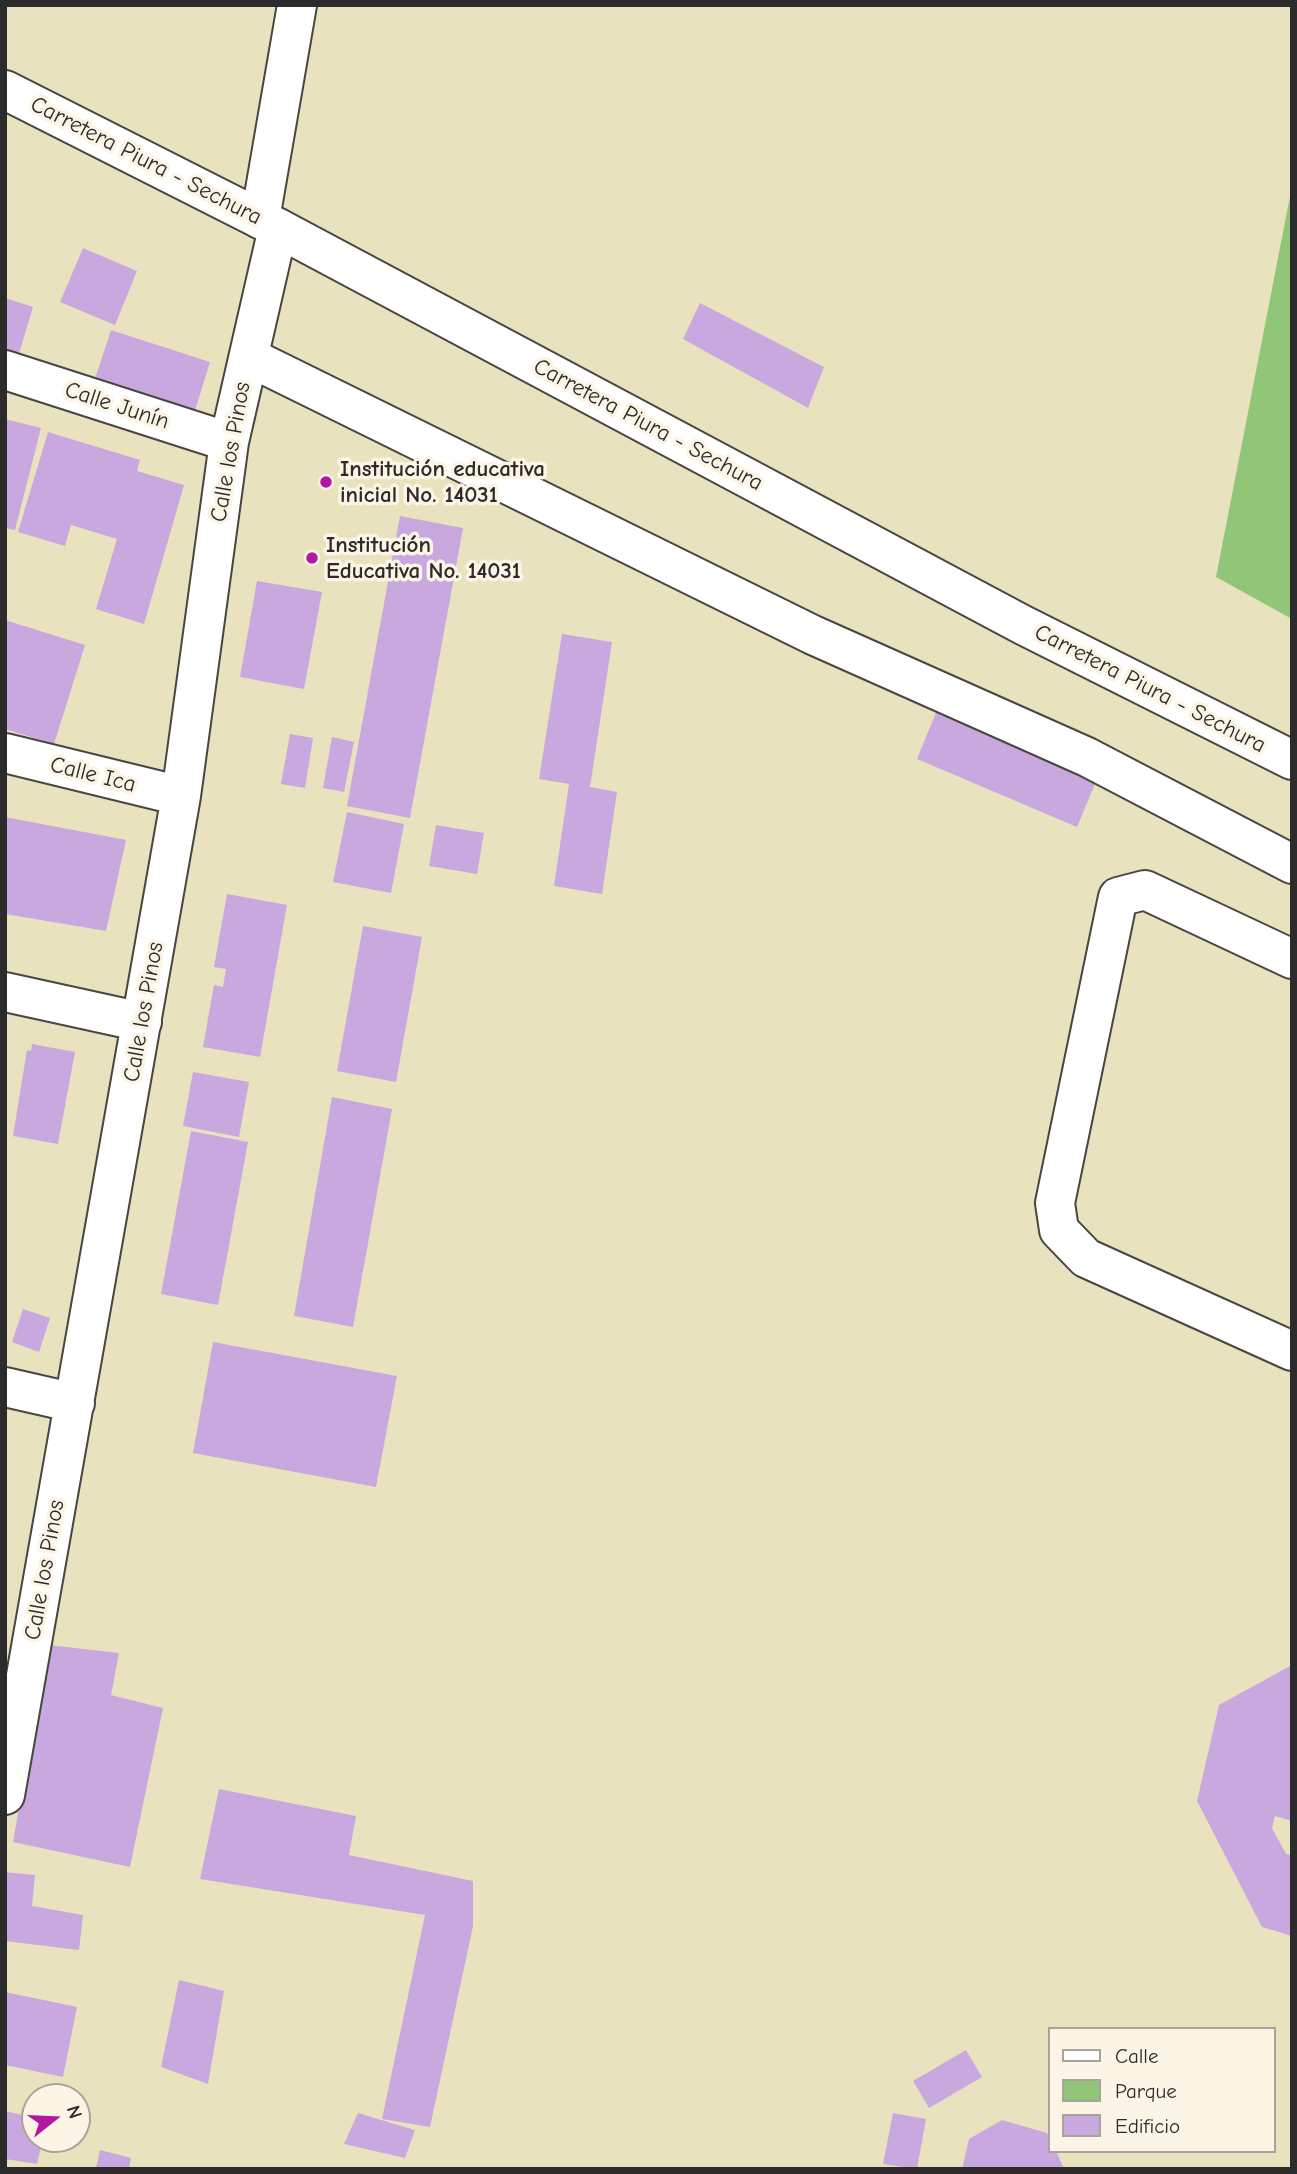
<!DOCTYPE html>
<html>
<head>
<meta charset="utf-8">
<style>
  body { margin:0 }
  #map { position:relative; width:1297px; height:2174px; overflow:hidden; background:#e9e2bf; font-family:"Comic Neue",sans-serif }
  canvas { display:block }
  .frame { position:absolute; inset:0; border:7px solid #2b2b2b; pointer-events:none }
  .legend { position:absolute; left:1048px; top:2027px; width:228px; height:126px; box-sizing:border-box; background:#fcf5e5; border:2px solid #a8a49b; margin:0; padding:9px 12px; list-style:none; font-size:21px; color:#2b2b2b }
  .legend li { display:flex; align-items:center; gap:14px; height:35px }
  .legend b { width:35px; border:2px solid #a8a49b }
  .north { position:absolute; left:21px; top:2083px; width:70px; height:70px; box-sizing:border-box; background:#fcf5e5; border:2px solid #a8a49b; border-radius:50%; rotate:72deg; font-size:19px; font-weight:700; line-height:28px; text-align:center; color:#2b2b2b }
  .north::after { content:''; display:block; margin:auto; width:24px; height:32px; background:#b5179e; clip-path:polygon(50% 0,100% 100%,50% 72%,0 100%) }
</style>
</head>
<body>
<div id="map">
<canvas width="1297" height="2174"></canvas>
<div class="frame"></div>
<ul class="legend">
<li><b style="height:9px;background:#fff"></b>Calle</li>
<li><b style="height:19px;background:#91c577"></b>Parque</li>
<li><b style="height:19px;background:#c9a8df"></b>Edificio</li>
</ul>
<div class="north">N</div>
</div>
<script>
const c = document.querySelector('canvas').getContext('2d');
c.lineJoin = 'round';
function fill(path, color) { c.fillStyle = color; c.fill(path, 'evenodd'); }
const shape = rows => new Path2D(rows.map(r => 'M' + r).join(''));
function stroke(path, color, width, dash) { c.strokeStyle = color; c.lineWidth = width; c.lineCap = dash ? 'butt' : 'round'; c.setLineDash(dash || []); c.stroke(path); }
function drawText(font, color, halo, rows, align = 'center') {
  c.font = font + ' "Comic Neue",sans-serif'; c.lineWidth = 7; c.setLineDash([]); c.textBaseline = 'middle'; c.strokeStyle = halo; c.fillStyle = color; for (const [text, x, y, turn = 0] of rows) {
    c.save(); c.translate(x, y); c.rotate((+turn || 0) * Math.PI / 180); c.textAlign = isNaN(turn) ? turn : align; if (halo) c.strokeText(text, 0, 0); c.fillText(text, 0, 0); c.restore();
  }
}
const green = shape([
  [1292,186,1292,619,1216,577]
]);
const building = shape([
  [83,248,137,271,115,325,60,302],
  [5,298,33,307,16,363,5,360],
  [700,303,824,367,808,408,683,339],
  [111,330,210,362,193,417,93,385],
  [5,419,41,428,15,530,5,528],
  [48,432,140,460,137,471,184,485,144,624,96,609,117,539,71,525,65,546,18,532],
  [400,516,463,528,410,818,347,806],
  [257,581,322,592,304,689,240,677],
  [5,620,85,645,54,744,5,729],
  [562,634,612,642,590,787,617,792,602,894,554,886,569,784,539,779],
  [937,710,1097,779,1077,827,917,759],
  [290,734,313,738,305,788,281,784],
  [332,737,354,742,344,792,323,788],
  [347,812,404,824,391,893,333,882],
  [5,817,126,840,106,931,5,914],
  [436,825,484,833,477,874,429,866],
  [227,894,287,905,260,1057,203,1047,214,985,223,987,226,969,214,967],
  [363,926,422,937,396,1082,337,1071],
  [32,1044,75,1052,58,1144,13,1136,27,1050,31,1051],
  [193,1072,249,1082,239,1137,183,1126],
  [332,1097,392,1109,353,1327,294,1316],
  [191,1131,248,1142,218,1305,161,1294],
  [23,1309,50,1318,39,1352,12,1342],
  [213,1342,397,1376,376,1487,193,1453],
  [48,1645,119,1653,111,1695,163,1708,130,1867,13,1842],
  [1292,1665,1292,1821,1275,1816,1272,1828,1286,1854,1292,1855,1292,1936,1262,1927,1197,1801,1219,1705],
  [219,1789,356,1816,349,1855,473,1881,473,1926,430,2127,382,2119,425,1915,200,1879],
  [5,1872,35,1875,32,1906,83,1915,79,1950,5,1941],
  [179,1980,224,1991,208,2084,161,2067],
  [5,1992,77,2007,63,2077,5,2065],
  [966,2050,982,2077,929,2108,913,2081],
  [5,2111,35,2118,35,2139,43,2139,37,2164,5,2159],
  [358,2113,415,2130,405,2158,344,2144],
  [893,2113,926,2119,917,2169,883,2164],
  [1002,2120,1047,2133,1050,2140,1050,2151,1056,2151,1064,2169,962,2169,969,2139],
  [100,2150,131,2158,129,2169,96,2169]
]);
const minor = shape([
  [260,219,297,5],
  [249,357,813,635,1087,757,1292,864],
  [5,370,229,442],
  [5,753,181,796],
  [1292,959,1145,890,1118,897,1055,1203,1059,1230,1086,1258,1292,1351],
  [5,992,142,1022],
  [5,1387,75,1403],
  [5,1795,181,796,229,442,278,228]
]);
const major = shape([
  [5,90,278,228,1023,625,1292,760]
]);
const markers = [
  [326,482,7,"#b5179e"],
  [312,558,7,"#b5179e"]
];
const streetNames = [
  ["Carretera Piura - Sechura",146,161,27],
  ["Calle Junín",117,406,18],
  ["Carretera Piura - Sechura",648,425,28],
  ["Calle los Pinos",231,452,-80],
  ["Carretera Piura - Sechura",1150,689,27],
  ["Calle Ica",93,775,14],
  ["Calle los Pinos",144,1012,-80],
  ["Calle los Pinos",45,1570,-80]
];
const poiNames = [
  ["Institución educativa",340,469],
  ["inicial No. 14031",340,495],
  ["Institución",326,545],
  ["Educativa No. 14031",326,571]
];
fill(green, '#91c577');
fill(building, '#c9a8df');
stroke(minor, '#484641', 42);
stroke(major, '#484641', 42);
stroke(minor, '#fff', 38);
stroke(major, '#fff', 38);
for (const [x, y, r, color] of markers) { const dot = new Path2D(); dot.arc(x, y, r, 0, 2 * Math.PI); c.fillStyle = color; c.fill(dot); stroke(dot, '#fcf5e5', 2.5); }
drawText('23px', '#2b2b2b', '#fcf5e5', streetNames);
drawText('bold 23px', '#2b2b2b', '#fcf5e5', poiNames, 'left');
</script>
</body>
</html>
